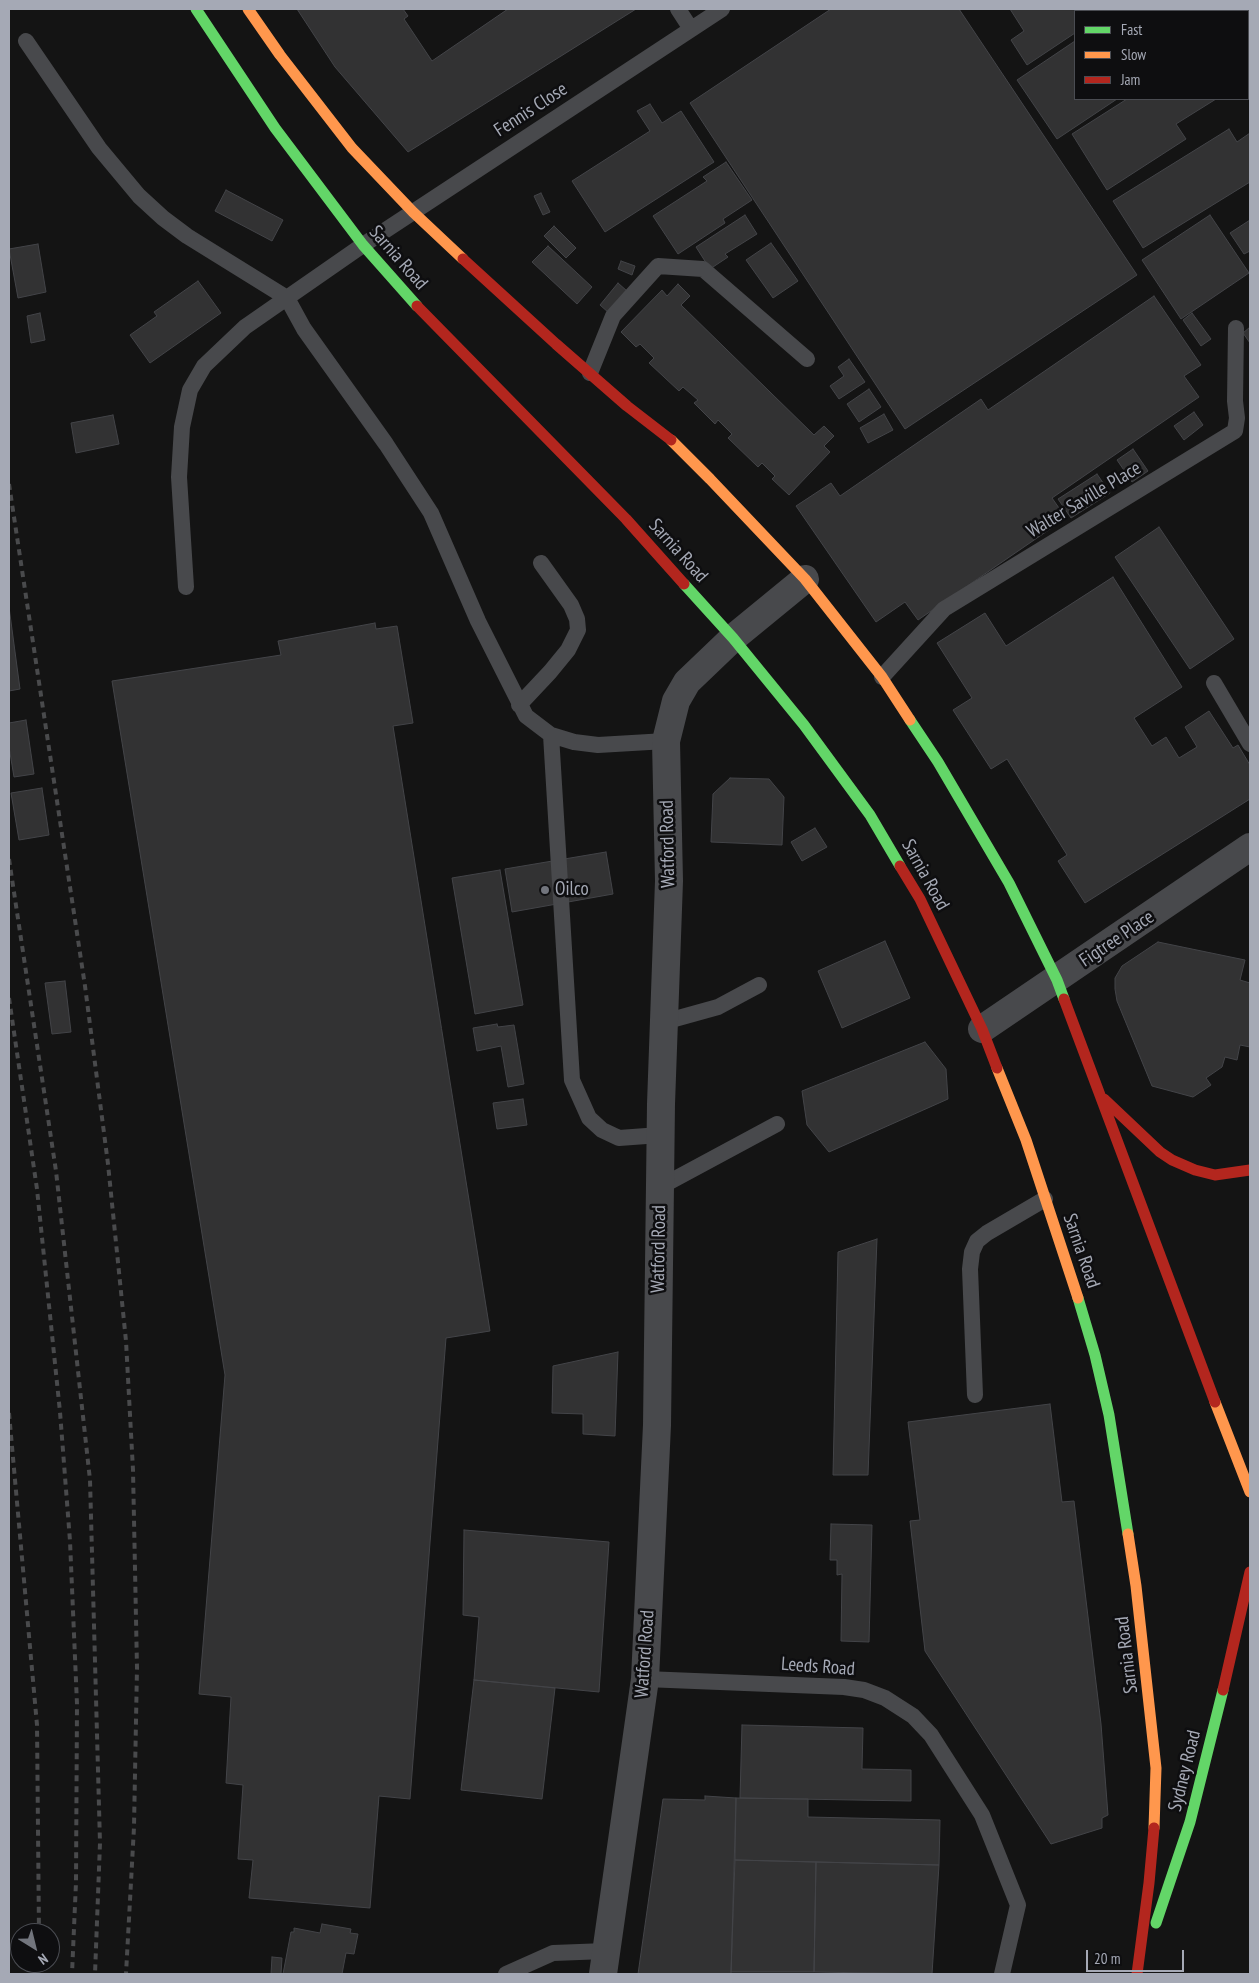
<!DOCTYPE html>
<html>
<head>
<meta charset="utf-8">
<style>
  body { margin:0 }
  #map { position:relative; width:1259px; height:1983px; overflow:hidden; background:#141414; font-family:"PT Sans Narrow",sans-serif }
  canvas { display:block }
  .frame { position:absolute; inset:0; border:10px solid #a5a9b5; pointer-events:none }
  .legend { position:absolute; left:1074px; top:10px; width:175px; height:90px; box-sizing:border-box; background:#0e0e10; border:1px solid #4a4c52; margin:0; padding:6px 9px; list-style:none; font-size:15px; color:#a5a9b5 }
  .legend li { display:flex; align-items:center; gap:10px; height:25px }
  .legend b { width:25px; border:1px solid #4a4c52 }
  .north { position:absolute; left:10px; top:1923px; width:50px; height:50px; box-sizing:border-box; background:#0e0e10; border:1px solid #4a4c52; border-radius:50%; rotate:144deg; font-size:14px; font-weight:700; line-height:20px; text-align:center; color:#a5a9b5 }
  .north::after { content:''; display:block; margin:auto; width:18px; height:22px; background:#72757d; clip-path:polygon(50% 0,100% 100%,50% 72%,0 100%) }
  .scale { position:absolute; left:1086px; top:1950px; width:98px; height:22px; box-sizing:border-box; border:2px solid #a5a9b5; border-top:0; padding-left:6px; font-size:15px; line-height:18px; white-space:nowrap; color:#a5a9b5; -webkit-text-stroke:4px #0e0e10; paint-order:stroke }
</style>
</head>
<body>
<div id="map">
<canvas width="1259" height="1983"></canvas>
<div class="frame"></div>
<ul class="legend">
<li><b style="height:6px;background:#63d668"></b>Fast</li>
<li><b style="height:6px;background:#ff974d"></b>Slow</li>
<li><b style="height:6px;background:#b3261e"></b>Jam</li>
</ul>
<div class="north">N</div>
<div class="scale">20 m</div>
</div>
<script>
const c = document.querySelector('canvas').getContext('2d');
c.lineJoin = 'round';
function fill(path, color) { c.fillStyle = color; c.fill(path, 'evenodd'); }
const shape = rows => new Path2D(rows.map(r => 'M' + r).join(''));
function stroke(path, color, width, dash) { c.strokeStyle = color; c.lineWidth = width; c.lineCap = dash ? 'butt' : 'round'; c.setLineDash(dash || []); c.stroke(path); }
function drawText(font, color, halo, rows, align = 'center') {
  c.font = font + ' "PT Sans Narrow",sans-serif'; c.lineWidth = 5; c.setLineDash([]); c.textBaseline = 'middle'; c.strokeStyle = halo; c.fillStyle = color; for (const [text, x, y, turn = 0] of rows) {
    c.save(); c.translate(x, y); c.rotate((+turn || 0) * Math.PI / 180); c.textAlign = isNaN(turn) ? turn : align; if (halo) c.strokeText(text, 0, 0); c.fillText(text, 0, 0); c.restore();
  }
}
const building = shape([
  [297,9,403,9,408,16,404,19,432,61,508,9,636,9,408,152,335,67,297,9],
  [831,9,959,9,1137,275,905,429,690,103,831,9],
  [1010,9,1112,9,1109,11,1075,11,1075,33,1027,65,1011,40,1024,31,1010,9],
  [1124,9,1137,9,1139,11,1120,11,1124,9],
  [1248,39,1250,42,1250,84,1248,81,1248,39],
  [1075,41,1075,99,1117,99,1057,139,1017,80,1075,41],
  [1127,99,1216,99,1176,124,1186,139,1107,190,1072,134,1127,99],
  [650,104,662,123,681,111,714,162,605,232,572,181,650,131,637,111,650,104],
  [1229,129,1237,142,1250,133,1250,182,1143,248,1113,201,1229,129],
  [726,162,752,200,723,219,725,223,678,254,653,216,707,181,703,177,726,162],
  [226,190,283,220,272,241,215,211,226,190],
  [541,193,550,212,543,215,534,196,541,193],
  [745,215,757,234,725,254,728,257,710,269,696,247,745,215],
  [1210,215,1249,273,1181,319,1142,260,1210,215],
  [1250,220,1250,251,1244,254,1230,233,1250,220],
  [554,226,576,248,566,258,544,236,554,226],
  [771,243,798,281,773,298,746,260,771,243],
  [38,244,46,292,18,298,9,249,38,244],
  [548,246,592,287,577,304,532,262,548,246],
  [621,261,635,266,632,275,618,269,621,261],
  [198,281,221,313,150,363,130,335,157,316,154,312,198,281],
  [618,283,627,291,609,313,600,305,618,283],
  [678,284,690,296,681,305,814,435,824,426,834,436,824,446,830,452,789,495,772,479,775,476,762,463,758,467,728,438,732,434,718,420,715,424,694,403,698,400,683,387,679,391,649,363,654,358,640,344,636,347,621,332,662,290,667,296,678,284],
  [1154,296,1201,365,1184,376,1199,397,1052,498,1066,518,918,620,905,602,876,622,796,506,831,483,840,496,981,399,988,410,1154,296],
  [40,313,45,340,31,343,27,316,40,313],
  [1192,313,1211,339,1201,346,1183,320,1192,313],
  [1250,327,1250,343,1243,333,1250,327],
  [849,359,865,382,839,399,830,386,844,376,838,367,849,359],
  [869,389,881,407,859,422,847,404,869,389],
  [1194,412,1203,425,1184,440,1174,426,1194,412],
  [884,414,893,430,868,443,860,428,884,414],
  [113,415,119,444,76,453,71,423,113,415],
  [1133,449,1148,471,1132,482,1117,460,1133,449],
  [1097,474,1110,493,1071,518,1058,499,1097,474],
  [1159,527,1234,639,1190,669,1115,557,1159,527],
  [1113,577,1182,687,1134,718,1152,746,1166,737,1179,758,1197,747,1185,727,1209,711,1233,748,1238,745,1250,765,1250,799,1085,903,1058,861,1067,855,1007,759,991,769,953,710,972,698,937,643,985,613,1006,646,1113,577],
  [9,607,20,689,9,691,9,607],
  [375,623,376,629,397,626,413,723,393,726,490,1331,446,1338,410,1799,379,1796,370,1908,249,1898,253,1860,238,1859,243,1785,226,1783,231,1697,199,1694,225,1375,112,681,281,655,278,641,375,623],
  [26,720,34,774,14,777,9,747,9,723,26,720],
  [730,778,769,779,784,797,782,845,711,842,713,794,730,778],
  [42,788,49,835,19,840,11,793,42,788],
  [815,828,827,847,802,861,791,842,815,828],
  [606,852,613,894,512,912,505,869,606,852],
  [500,870,523,1005,475,1014,452,878,500,870],
  [885,941,910,998,842,1028,818,971,885,941],
  [1158,942,1245,960,1240,980,1250,983,1250,1047,1240,1045,1237,1060,1225,1057,1222,1067,1206,1078,1211,1085,1193,1097,1152,1086,1117,1001,1115,989,1115,978,1122,966,1158,942],
  [65,981,71,1032,52,1034,45,983,65,981],
  [497,1024,498,1027,514,1025,524,1084,508,1087,501,1046,477,1051,473,1028,497,1024],
  [925,1042,946,1069,948,1099,829,1152,807,1125,802,1091,925,1042],
  [523,1099,527,1125,497,1129,493,1103,523,1099],
  [877,1239,868,1475,833,1475,838,1252,877,1239],
  [618,1352,615,1436,583,1434,583,1414,552,1413,553,1366,618,1352],
  [1050,1404,1062,1502,1074,1501,1101,1724,1108,1815,1102,1818,1102,1828,1051,1844,925,1651,910,1521,920,1520,908,1422,1050,1404],
  [831,1524,872,1525,869,1642,841,1641,842,1574,837,1575,837,1560,830,1560,831,1524],
  [464,1530,609,1542,599,1692,474,1680,479,1617,463,1615,464,1530],
  [474,1680,555,1688,542,1799,461,1790,474,1680],
  [742,1725,863,1728,862,1769,911,1770,911,1801,740,1798,742,1725],
  [705,1796,736,1798,731,1974,638,1974,663,1799,705,1800,705,1796],
  [736,1798,808,1799,808,1817,940,1820,939,1865,735,1860,736,1798],
  [735,1860,816,1862,814,1972,731,1972,735,1860],
  [816,1862,939,1865,932,1974,814,1972,816,1862],
  [322,1924,351,1929,350,1933,358,1934,354,1954,346,1953,342,1974,283,1974,291,1932,294,1932,294,1928,320,1933,322,1924],
  [272,1957,282,1958,281,1974,271,1974,272,1957]
]);
const lane = shape([
  [678,9,691,29],
  [26,41,99,148,139,196,163,218,187,236,287,298,304,329,386,444,431,513,478,621,526,716,551,735,574,742,598,745,666,741],
  [590,373,613,316,658,266,703,269,807,359],
  [186,587,179,477,182,427,190,390,204,366,245,327,363,245,722,9],
  [882,677,944,609,1235,431,1237,418,1235,401,1236,328],
  [1214,683,1250,744],
  [519,705,550,672,568,650,578,630,577,619,571,605,541,563],
  [551,735,572,1080,589,1118,602,1130,619,1138,660,1135],
  [664,1022,718,1007,759,985],
  [660,1187,777,1124],
  [975,1395,970,1269,972,1252,977,1241,987,1233,1045,1199],
  [645,1679,844,1687,864,1690,885,1698,913,1716,931,1735,982,1815,1018,1905,1002,1974],
  [506,1974,553,1953,606,1951]
]);
const street = shape([
  [982,1029,1250,847],
  [603,1974,645,1679,657,1425,661,1104,669,881,666,741,676,701,687,682,733,638,805,579]
]);
const fast = shape([
  [196,9,275,128,363,245,417,306],
  [684,584,733,638,804,725,870,815,900,866],
  [910,720,938,762,1009,883,1057,980,1064,999],
  [1078,1298,1095,1355,1109,1415,1128,1534],
  [1156,1923,1190,1822,1223,1690]
]);
const slow = shape([
  [248,9,280,55,352,148,413,212,463,259],
  [671,440,710,479,805,579,882,677,910,720],
  [997,1068,1026,1140,1078,1298],
  [1215,1402,1250,1492],
  [1128,1534,1136,1586,1156,1768,1154,1828]
]);
const jam = shape([
  [463,259,556,344,627,406,671,440],
  [417,306,626,519,684,584],
  [900,866,920,899,982,1029,997,1068],
  [1064,999,1215,1402],
  [1104,1099,1160,1152,1172,1160,1195,1170,1215,1175,1250,1170],
  [1223,1690,1250,1572],
  [1137,1974,1149,1883,1154,1828]
]);
const rail = shape([
  [9,484,85,986,108,1164,126,1341,133,1470,137,1668,134,1827,126,1974],
  [9,859,56,1171,90,1480,100,1843,95,1974],
  [9,998,37,1189,60,1412,70,1541,77,1704,76,1882,72,1974],
  [9,1413,37,1725,39,1933],
  [39,1963,39,1974]
]);
const markers = [
  [545,890,5,"#72757d"]
];
const streetNames = [
  ["Fennis Close",531,110,-33],
  ["Sarnia Road",398,258,49],
  ["Walter Saville Place",1084,500,-31],
  ["Sarnia Road",678,551,48],
  ["Watford Road",668,844,-91],
  ["Sarnia Road",925,875,61],
  ["Figtree Place",1117,939,-34],
  ["Watford Road",659,1249,-89],
  ["Sarnia Road",1081,1251,71],
  ["Watford Road",645,1654,-86],
  ["Sarnia Road",1127,1655,-97],
  ["Leeds Road",818,1667,4],
  ["Sydney Road",1185,1771,-76]
];
const poiNames = [
  ["Oilco",555,890]
];
fill(building, '#323233');
stroke(building, '#434448', 1);
stroke(lane, '#48494c', 16);
stroke(street, '#48494c', 28);
stroke(fast, '#63d668', 11);
stroke(slow, '#ff974d', 11);
stroke(jam, '#b3261e', 11);
stroke(rail, '#494a4c', 4, [6, 5]);
for (const [x, y, r, color] of markers) { const dot = new Path2D(); dot.arc(x, y, r, 0, 2 * Math.PI); c.fillStyle = color; c.fill(dot); stroke(dot, '#0e0e10', 2); }
drawText('19px', '#a5a9b5', '#0e0e10', streetNames);
drawText('19px', '#a5a9b5', '#0e0e10', poiNames, 'left');
</script>
</body>
</html>
